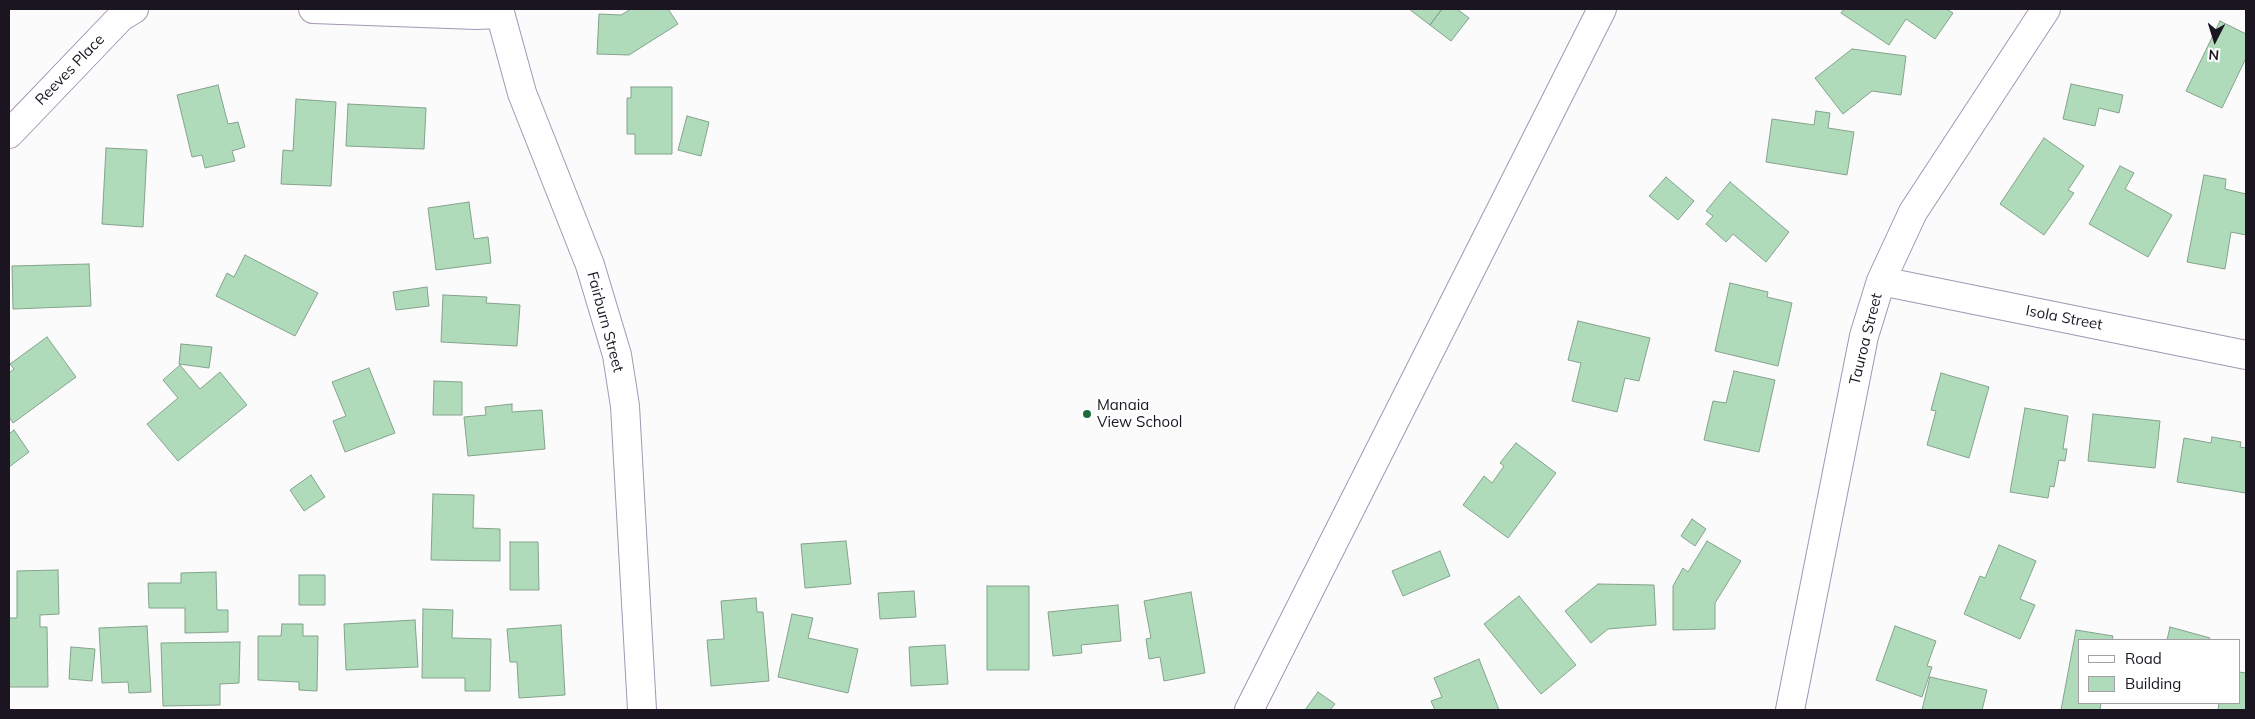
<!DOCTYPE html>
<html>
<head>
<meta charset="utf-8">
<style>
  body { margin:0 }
  #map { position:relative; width:2255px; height:719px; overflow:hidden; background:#fbfbfb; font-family:Mulish,sans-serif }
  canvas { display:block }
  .frame { position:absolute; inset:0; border:10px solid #1b1521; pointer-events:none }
  .legend { position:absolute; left:2078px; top:639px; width:162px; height:65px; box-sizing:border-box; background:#fff; border:1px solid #a4a1a6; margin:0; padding:6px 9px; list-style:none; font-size:15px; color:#1b1521 }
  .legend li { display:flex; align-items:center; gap:10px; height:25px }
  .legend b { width:25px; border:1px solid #a4a1a6 }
  .north { position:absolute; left:2190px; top:15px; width:50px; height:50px; -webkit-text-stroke:4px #fff; paint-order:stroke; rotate:185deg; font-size:14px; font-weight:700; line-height:20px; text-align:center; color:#1b1521 }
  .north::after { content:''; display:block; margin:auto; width:18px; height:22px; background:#1b1521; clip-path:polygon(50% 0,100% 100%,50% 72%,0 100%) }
</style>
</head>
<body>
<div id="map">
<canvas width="2255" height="719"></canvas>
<div class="frame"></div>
<ul class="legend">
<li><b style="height:6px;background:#fff"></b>Road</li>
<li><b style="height:14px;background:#b0dbbb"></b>Building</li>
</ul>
<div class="north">N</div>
</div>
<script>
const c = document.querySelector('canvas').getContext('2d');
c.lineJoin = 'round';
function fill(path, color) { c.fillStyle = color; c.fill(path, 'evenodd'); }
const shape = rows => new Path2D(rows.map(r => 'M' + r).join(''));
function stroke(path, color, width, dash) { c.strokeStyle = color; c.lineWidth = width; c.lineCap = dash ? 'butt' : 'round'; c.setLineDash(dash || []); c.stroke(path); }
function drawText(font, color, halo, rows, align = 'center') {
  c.font = font + ' Mulish,sans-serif'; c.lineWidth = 4.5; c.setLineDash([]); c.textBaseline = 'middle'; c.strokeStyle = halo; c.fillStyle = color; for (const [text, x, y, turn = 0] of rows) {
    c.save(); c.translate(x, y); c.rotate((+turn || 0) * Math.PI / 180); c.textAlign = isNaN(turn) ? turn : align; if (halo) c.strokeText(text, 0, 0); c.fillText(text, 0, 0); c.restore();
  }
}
const building = shape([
  [631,9,668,9,678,24,629,55,597,54,599,14,621,15,631,9],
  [1409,9,1442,9,1430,25,1409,9],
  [1442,9,1457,9,1469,18,1451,41,1430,25,1442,9],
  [1844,9,1946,9,1953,13,1935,39,1906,19,1889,45,1841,13,1844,9],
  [2220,21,2246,34,2246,58,2222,108,2186,91,2220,21],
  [1852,49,1906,56,1901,95,1872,91,1843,114,1815,78,1852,49],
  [2071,84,2123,95,2119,113,2099,108,2095,126,2063,119,2071,84],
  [218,85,228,124,238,122,245,147,232,151,235,161,205,168,202,155,192,157,177,95,218,85],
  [631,87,672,87,672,154,635,154,635,134,627,134,627,98,631,98,631,87],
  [296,99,336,102,331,186,281,184,283,150,293,151,296,99],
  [348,104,426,108,424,149,346,146,348,104],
  [1816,111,1830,113,1828,128,1854,132,1847,175,1766,162,1772,119,1814,125,1816,111],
  [687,116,709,122,701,156,678,150,687,116],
  [2044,138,2084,166,2068,190,2074,193,2044,235,2000,204,2044,138],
  [106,148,147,150,143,227,102,224,106,148],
  [2120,166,2134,173,2125,189,2172,215,2148,257,2089,224,2120,166],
  [2204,175,2226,179,2225,189,2246,194,2246,235,2231,232,2225,269,2187,262,2204,175],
  [1666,177,1694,201,1678,220,1649,196,1666,177],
  [1730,182,1789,232,1766,262,1733,234,1726,242,1706,224,1713,216,1706,211,1730,182],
  [469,202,474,239,488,237,491,263,436,270,428,208,469,202],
  [245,255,318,293,295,336,216,296,227,273,234,277,245,255],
  [89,264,91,306,13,309,12,266,89,264],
  [1730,283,1768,292,1767,297,1792,303,1778,366,1715,351,1730,283],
  [427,287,429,306,396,310,393,292,427,287],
  [443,295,487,297,486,303,520,305,517,346,441,342,443,295],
  [1578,321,1650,338,1639,381,1625,378,1617,412,1572,401,1581,363,1568,360,1578,321],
  [47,337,76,377,13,423,9,417,9,373,14,369,10,364,47,337],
  [181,344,212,347,209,368,179,364,181,344],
  [180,365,200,389,220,372,247,405,178,461,147,424,178,398,163,380,180,365],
  [369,368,395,433,345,452,333,421,346,416,332,382,369,368],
  [1734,371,1775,380,1759,452,1704,440,1713,401,1726,403,1734,371],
  [1941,373,1989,387,1969,458,1927,445,1936,411,1931,410,1941,373],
  [434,381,462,382,462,415,433,415,434,381],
  [512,404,512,412,542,410,545,449,468,456,464,417,486,415,485,407,512,404],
  [2025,408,2068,416,2063,449,2067,449,2065,461,2059,460,2054,487,2050,486,2048,498,2010,492,2025,408],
  [2093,414,2160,421,2155,468,2088,461,2093,414],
  [14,430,29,452,9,467,9,434,14,430],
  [2212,437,2241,442,2240,447,2246,448,2246,493,2177,482,2184,438,2211,443,2212,437],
  [1516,443,1556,473,1508,538,1463,505,1484,476,1492,483,1504,466,1500,463,1516,443],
  [311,475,325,497,304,511,290,490,311,475],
  [433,494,474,495,473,528,500,529,500,561,431,560,433,494],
  [1692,519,1706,529,1695,546,1681,536,1692,519],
  [846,541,851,584,805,588,801,544,846,541],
  [1707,541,1741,561,1715,603,1715,629,1673,630,1673,586,1683,568,1688,572,1707,541],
  [510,542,538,542,539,590,510,590,510,542],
  [1999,545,2036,561,2020,599,2035,605,2020,639,1964,614,1980,576,1985,578,1999,545],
  [1440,551,1450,576,1403,596,1392,571,1440,551],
  [58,570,59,614,40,615,40,627,47,627,48,687,9,687,9,618,17,618,17,571,58,570],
  [216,572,217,610,228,610,228,632,185,633,185,608,149,608,148,583,181,583,181,573,216,572],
  [299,575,325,575,325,605,299,605,299,575],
  [1598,584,1654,585,1656,625,1608,629,1591,643,1565,611,1598,584],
  [987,586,1029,586,1029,670,987,670,987,586],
  [914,591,916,617,880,619,878,593,914,591],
  [1191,592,1205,673,1164,681,1160,657,1149,659,1146,639,1151,638,1144,601,1191,592],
  [1519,596,1576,665,1541,694,1484,624,1519,596],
  [756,598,757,612,763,612,769,681,711,686,707,640,724,639,721,601,756,598],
  [1118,605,1121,641,1081,645,1082,653,1053,656,1048,612,1118,605],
  [423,609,453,610,452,638,491,639,490,691,465,691,465,678,422,678,423,609],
  [792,614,813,618,808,638,858,649,848,693,778,677,792,614],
  [415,620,418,667,346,670,344,624,415,620],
  [282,624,303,624,303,636,318,636,317,691,299,690,299,682,258,680,258,636,281,636,282,624],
  [561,625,565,695,519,698,517,662,510,662,507,629,561,625],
  [147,626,151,692,129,693,128,682,102,683,99,628,147,626],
  [1895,626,1936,641,1927,666,1932,667,1922,697,1876,680,1895,626],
  [2170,627,2210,638,2209,640,2167,640,2170,627],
  [2076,630,2113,636,2112,640,2079,640,2079,703,2101,703,2100,710,2061,710,2076,630],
  [240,642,239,683,220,684,220,705,163,706,161,643,240,642],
  [945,645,948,684,911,686,909,647,945,645],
  [71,647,95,649,92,681,69,679,71,647],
  [1479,659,1499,710,1435,710,1431,701,1442,697,1434,678,1479,659],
  [2239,672,2246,673,2246,710,2218,710,2219,703,2239,703,2239,672],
  [1930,677,1987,690,1982,710,1922,710,1930,677],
  [1318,692,1335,704,1330,710,1305,710,1318,692]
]);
const minor = shape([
  [313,9,476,15,500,14],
  [499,9,522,93,590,265,617,355,625,406,642,710],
  [9,134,121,17,134,9],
  [1881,281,2246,355],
  [1249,710,1602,9],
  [1790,710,1864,336,1881,281,1913,212,2046,9]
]);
const markers = [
  [1087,414,5,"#1d6d3d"]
];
const streetNames = [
  ["Reeves Place",70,70,-46],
  ["Isola Street",2064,318,11],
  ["Fairburn Street",605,322,75],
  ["Tauroa Street",1866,339,-76]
];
const poiNames = [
  ["Manaia",1097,405],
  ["View School",1097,422]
];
fill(building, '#b0dbbb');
stroke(building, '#84a28c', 1);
stroke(minor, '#a496b4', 30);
stroke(minor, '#fff', 28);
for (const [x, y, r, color] of markers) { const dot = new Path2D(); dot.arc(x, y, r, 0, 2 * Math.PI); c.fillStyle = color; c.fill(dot); stroke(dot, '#fff', 2); }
drawText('15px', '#1b1521', '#fff', streetNames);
drawText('15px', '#1b1521', '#fff', poiNames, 'left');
</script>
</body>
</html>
